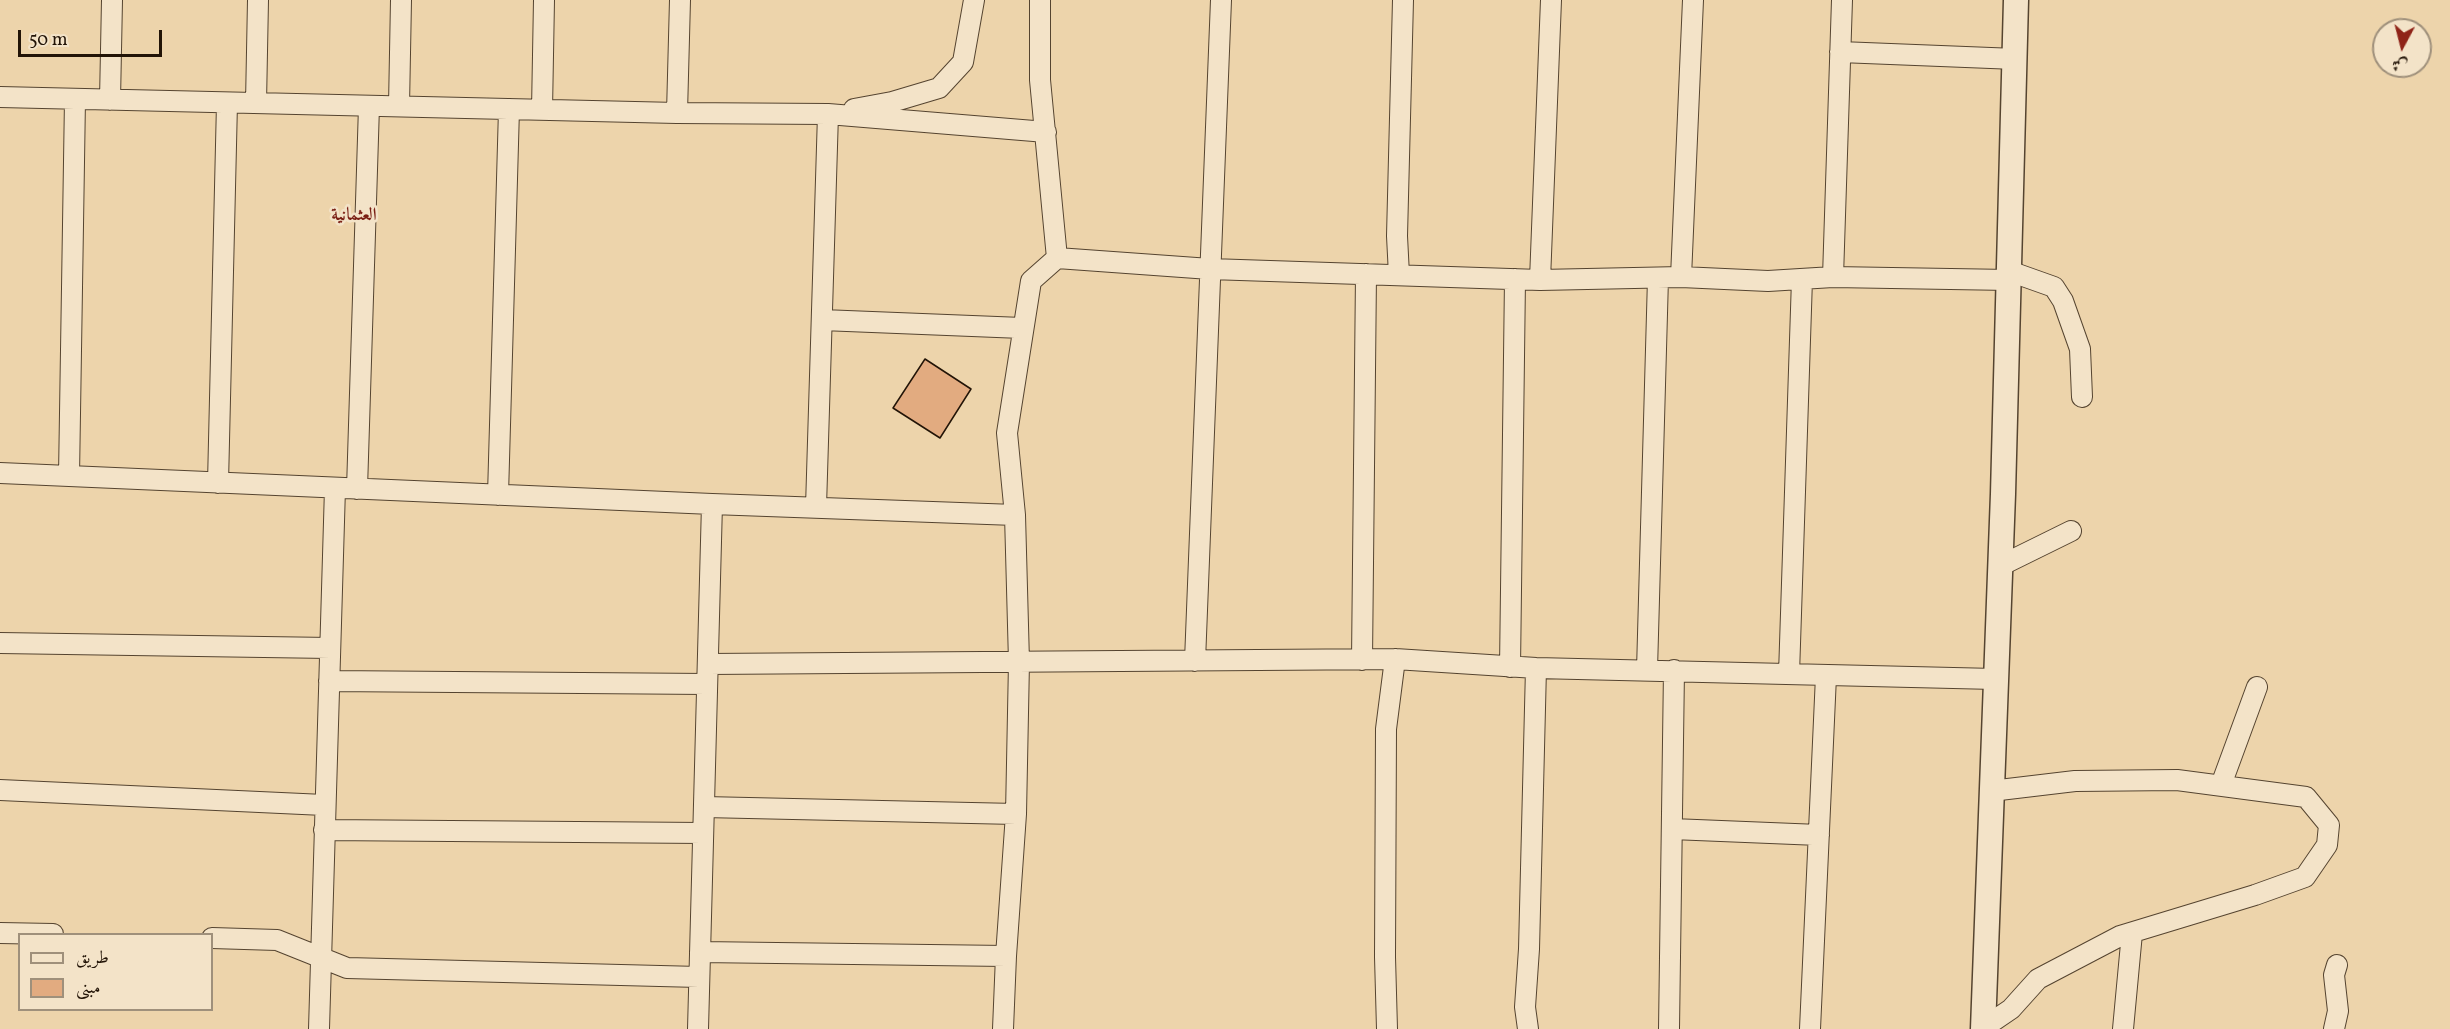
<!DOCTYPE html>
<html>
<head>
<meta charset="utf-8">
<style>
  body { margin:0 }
  #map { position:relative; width:2450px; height:1029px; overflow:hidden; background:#edd4ab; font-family:Vollkorn,Amiri,serif }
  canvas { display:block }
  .legend { position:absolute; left:18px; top:933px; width:195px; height:78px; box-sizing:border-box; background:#f3e3c8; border:2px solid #9f907b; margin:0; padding:8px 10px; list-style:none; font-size:18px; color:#221407 }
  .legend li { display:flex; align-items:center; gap:12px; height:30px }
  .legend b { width:30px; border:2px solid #9f907b }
  .north { position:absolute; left:2372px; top:18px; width:60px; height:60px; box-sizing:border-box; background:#f3e3c8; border:2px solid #9f907b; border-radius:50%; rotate:187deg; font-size:16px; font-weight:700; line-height:24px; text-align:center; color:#221407 }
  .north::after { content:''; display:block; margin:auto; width:21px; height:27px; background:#8f2418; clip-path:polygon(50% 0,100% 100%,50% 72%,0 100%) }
  .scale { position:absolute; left:18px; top:30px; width:144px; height:27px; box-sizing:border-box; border:3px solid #221407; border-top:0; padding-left:8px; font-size:18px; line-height:21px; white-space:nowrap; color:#221407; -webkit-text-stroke:4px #f3e3c8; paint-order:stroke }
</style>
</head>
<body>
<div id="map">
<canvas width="2450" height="1029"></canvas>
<ul class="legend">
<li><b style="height:8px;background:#f3e3c8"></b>طريق</li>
<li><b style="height:16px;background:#e2ab80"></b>مبنى</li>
</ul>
<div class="north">ش</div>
<div class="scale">50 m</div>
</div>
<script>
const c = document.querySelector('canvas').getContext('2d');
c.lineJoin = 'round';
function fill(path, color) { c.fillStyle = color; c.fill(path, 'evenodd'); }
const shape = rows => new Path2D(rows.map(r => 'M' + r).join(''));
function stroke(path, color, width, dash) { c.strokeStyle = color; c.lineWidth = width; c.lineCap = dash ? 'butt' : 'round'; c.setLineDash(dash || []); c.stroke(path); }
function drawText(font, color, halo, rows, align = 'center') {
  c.font = font + ' Vollkorn,Amiri,serif'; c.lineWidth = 5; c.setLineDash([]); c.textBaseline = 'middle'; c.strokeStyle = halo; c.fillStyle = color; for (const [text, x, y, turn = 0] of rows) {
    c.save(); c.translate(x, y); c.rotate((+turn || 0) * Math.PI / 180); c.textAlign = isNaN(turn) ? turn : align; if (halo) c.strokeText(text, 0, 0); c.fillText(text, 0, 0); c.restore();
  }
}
const building = shape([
  [925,359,971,389,940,438,893,408,925,359]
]);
const minor = shape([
  [1040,0,1040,80,1057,258],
  [1840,52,2016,59],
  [0,97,677,113,828,114,1046,132],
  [110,100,112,0],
  [256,103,258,0],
  [399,106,401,0],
  [854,109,892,102,939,88,963,62,974,0],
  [542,110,544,0],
  [677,113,680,0],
  [2009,271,2054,287,2063,301,2080,349,2082,397],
  [1399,275,1397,236,1403,0],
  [1681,277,1693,0],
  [1833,277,1842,0],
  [1540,280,1551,0],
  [822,320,1022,328],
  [0,473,712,504,1015,515],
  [69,476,75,99],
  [218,483,227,103],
  [357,489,369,106],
  [498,495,509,109],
  [816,507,828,114],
  [2000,566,2071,531],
  [0,643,330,648],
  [1362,660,1366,274],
  [1195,661,1221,0],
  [708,664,1395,659,1536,668,1995,679],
  [1510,667,1515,279],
  [1647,670,1658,278],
  [1789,674,1802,279],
  [329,681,707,684],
  [2221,785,2257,687],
  [0,790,324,805],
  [704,807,1016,814],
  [1672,829,1819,835],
  [324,830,703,833],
  [0,933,53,934],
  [212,938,277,940,347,968,699,977],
  [700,952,1006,956],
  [1983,1028,2011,1009,2038,979,2120,936,2255,895,2305,877,2327,845,2329,825,2306,797,2177,780,2075,781,1991,791],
  [319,1029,335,488],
  [698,1029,712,504],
  [1003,1029,1006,956,1016,814,1019,662,1015,515,1007,433,1031,281,1057,258,1210,269,1540,280,1681,277,1768,281,1833,277,2009,280],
  [1387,1029,1385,957,1386,729,1395,659],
  [1528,1029,1525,1007,1529,949,1536,668],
  [1669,1029,1674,670],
  [1810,1029,1826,676],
  [2123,1029,2132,933],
  [2334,1029,2338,1011,2334,975,2337,965]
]);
const tertiary = shape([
  [1983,1029,2003,494,2016,0]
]);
const neighbourhoodNames = [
  ["العثمانية",354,217]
];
fill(building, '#e2ab80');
stroke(building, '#221407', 1.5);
stroke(minor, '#554430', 22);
stroke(tertiary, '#554430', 27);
stroke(minor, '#f3e3c8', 20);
stroke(tertiary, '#f3e3c8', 24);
drawText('bold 18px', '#7a1f14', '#f3e3c8', neighbourhoodNames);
</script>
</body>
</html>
